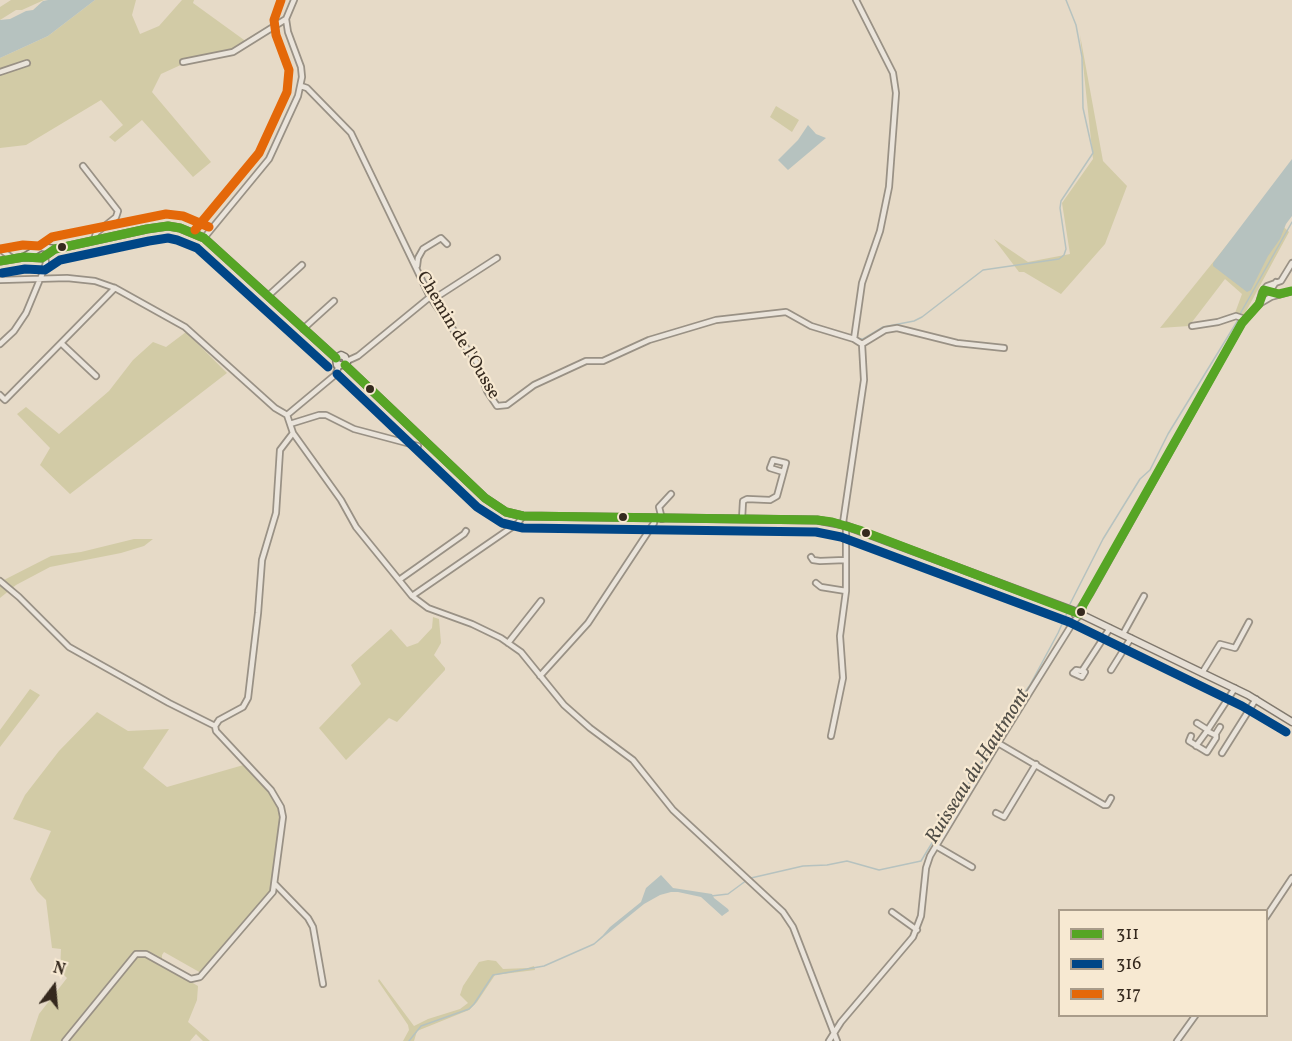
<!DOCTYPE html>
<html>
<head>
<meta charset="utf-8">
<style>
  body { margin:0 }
  #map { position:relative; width:1292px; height:1041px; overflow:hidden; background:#e6dac7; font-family:Vollkorn,serif }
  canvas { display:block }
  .legend { position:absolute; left:1058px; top:909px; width:210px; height:108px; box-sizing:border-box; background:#f7e9d2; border:2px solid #a99c8a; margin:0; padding:8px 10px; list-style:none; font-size:18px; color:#35291e }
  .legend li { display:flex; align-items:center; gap:12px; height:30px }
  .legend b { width:30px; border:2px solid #a99c8a }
  .north { position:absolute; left:24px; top:957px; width:60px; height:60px; -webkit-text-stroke:4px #f7e9d2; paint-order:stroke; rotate:16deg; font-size:16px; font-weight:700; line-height:24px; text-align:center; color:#35291e }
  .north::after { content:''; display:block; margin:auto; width:21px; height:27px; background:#35291e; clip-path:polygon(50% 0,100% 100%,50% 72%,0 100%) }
</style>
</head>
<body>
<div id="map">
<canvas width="1292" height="1041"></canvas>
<ul class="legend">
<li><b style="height:8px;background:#56a525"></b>311</li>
<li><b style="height:8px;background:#004687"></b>316</li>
<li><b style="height:8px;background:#e46809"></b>317</li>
</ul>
<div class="north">N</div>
</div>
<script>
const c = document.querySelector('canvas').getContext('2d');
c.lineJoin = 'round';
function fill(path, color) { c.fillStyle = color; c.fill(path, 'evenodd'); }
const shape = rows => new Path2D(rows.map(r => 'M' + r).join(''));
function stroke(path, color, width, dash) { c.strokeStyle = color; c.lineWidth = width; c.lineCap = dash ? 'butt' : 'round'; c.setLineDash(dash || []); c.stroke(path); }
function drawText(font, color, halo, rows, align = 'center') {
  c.font = font + ' Vollkorn,serif'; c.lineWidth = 4.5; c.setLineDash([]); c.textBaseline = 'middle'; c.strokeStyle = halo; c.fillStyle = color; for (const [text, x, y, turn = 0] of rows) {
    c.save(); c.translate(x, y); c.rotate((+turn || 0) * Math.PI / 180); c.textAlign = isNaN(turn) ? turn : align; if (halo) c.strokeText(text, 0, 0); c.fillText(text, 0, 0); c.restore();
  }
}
const green = shape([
  [11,0,44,0,22,10,16,10,0,20,0,7],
  [95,0,136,0,132,15,140,34,159,26,182,0,194,0,193,3,251,45,185,63,161,74,152,92,211,162,193,177,142,120,115,142,109,137,123,125,101,100,26,145,0,148,0,58,48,36],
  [1080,35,1103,161,1127,186,1105,244,1061,294,1024,272,1019,272,994,239,1028,262,1070,254,1062,203,1093,159],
  [776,106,799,120,792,132,770,117],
  [1260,204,1289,232,1243,317,1235,313,1242,294,1225,279,1189,326,1160,328],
  [186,332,227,373,70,494,40,465,50,448,17,414,26,407,59,434,109,391,133,360,153,342,166,347],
  [134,539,153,539,144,546,121,553,50,567,16,585,0,598,0,582,51,556,81,552],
  [433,617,439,619,441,643,434,655,445,668,445,670,397,722,389,718,346,760,319,728,361,684,351,665,391,629,407,647,418,643,432,628],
  [30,689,40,695,0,747,0,730],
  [97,712,128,731,169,729,143,768,167,787,247,764,276,800,279,808,281,818,272,887,268,897,201,973,164,952,162,955,162,965,198,986,197,1000,188,1022,210,1041,203,1041,196,1034,190,1041,30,1041,39,1014,67,978,60,971,61,949,52,948,46,900,37,891,30,879,51,831,13,819,25,795,59,751],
  [488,960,496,961,503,969,528,968,534,966,535,970,495,975,477,1002,469,1010,417,1031,414,1041,403,1041,409,1030,408,1025,378,981,379,979,414,1026,428,1019,460,1009,468,1003,460,995,463,986,479,962]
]);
const water = shape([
  [48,0,95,0,48,36,0,58,0,20,10,19,26,11,33,10,43,1],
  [808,125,816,134,826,138,788,170,778,160,798,140],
  [1292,159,1292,216,1286,224,1280,239,1268,256,1251,290,1247,292,1213,266,1213,263],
  [661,875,673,888,712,894,714,898,728,909,729,911,722,916,701,897,678,892,671,892,660,895,644,904,596,943,610,927,641,902,646,888]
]);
const stream = shape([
  [1240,314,1292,222],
  [856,338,863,339,883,327,914,321,922,317,983,270,1059,259,1064,255,1066,249,1060,208,1061,201,1093,153,1083,108,1082,57,1076,25,1066,0],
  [1070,604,1103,539,1140,479,1150,470,1168,434,1238,320],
  [751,878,803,866,827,865,847,861,879,870,921,861,984,758,995,734,1030,685,1058,633,1067,613],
  [711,896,728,894,747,880],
  [409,1041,421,1026,469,1009,474,1004,493,975,544,966,594,944,602,937]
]);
const minor = shape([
  [183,62,233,52,286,19],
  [0,72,27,63],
  [301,86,307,88,351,133,430,297,477,363,487,391,497,406,507,405,534,385,586,361,603,361,649,340,716,320,786,312,811,326,854,339,862,344],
  [83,166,118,211,116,217,96,233,94,240],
  [204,238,269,159,298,96,302,77,301,67,288,32,286,19,294,0],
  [0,249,12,258],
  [417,266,418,258,423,249,441,238,447,244],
  [0,280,67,278,95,281,115,288,185,327,275,408,287,415],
  [1270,291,1276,282],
  [268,296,302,265],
  [432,300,497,258],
  [1259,304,1262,292,1267,286,1281,281,1292,263],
  [1192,326,1218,322,1236,316,1245,319],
  [303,329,334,301],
  [854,339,862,283,880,231,889,187,896,93,893,73,856,0],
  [0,344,14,331,26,313,43,272,46,263,45,257],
  [62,344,96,376],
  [862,344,885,330,897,328,957,343,1004,348],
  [347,361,358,356,430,297],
  [0,395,5,400,115,288],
  [290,424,319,415,326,415,354,429,418,446],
  [293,433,341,500,356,527,412,596,428,608,472,624,501,638,521,652,564,705,590,728,633,760,673,810,783,912,793,927,837,1041],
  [662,519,659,507,671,494],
  [742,519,743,501,747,499,770,500,777,496,786,463,773,460,770,468,783,472],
  [811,557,813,560,820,561,845,560],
  [399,580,464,534,466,531],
  [0,581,19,597,69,647,169,703,215,726],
  [816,583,821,587,846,591],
  [412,596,518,523,523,516],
  [1075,615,1090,594,1242,323,1259,304,1271,297,1292,291],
  [1123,634,1144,596],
  [508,643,541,601],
  [1083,670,1085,672,1082,677,1073,673,1076,670,1082,671,1110,628],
  [1111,670,1131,638],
  [1202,673,1220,644,1235,648,1249,622],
  [540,676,588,623,654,523,654,519],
  [1197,723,1208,730],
  [1220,727,1215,735,1207,731,1235,688],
  [831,736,843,678,840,636,846,591,846,527,843,523,864,380,862,344],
  [1191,736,1189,741,1207,752,1216,738,1216,735],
  [998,743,1104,805,1107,805,1111,798],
  [1196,746,1207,731],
  [1222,753,1256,699],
  [996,813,1004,817,1036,764],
  [936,846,972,867],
  [275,884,308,918,313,927,323,984],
  [892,912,917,930],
  [1266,917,1292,878],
  [65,1041,136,954,146,954,191,979,200,977,273,892,283,817,281,807,271,790,216,731,215,726,219,720,243,707,248,698,258,613,262,560,276,513,280,450,293,433,287,415,335,375,339,366],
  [829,1041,841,1022,913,937,921,916,926,868,930,856,998,743,1074,621,1079,616,1083,605],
  [1177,1041,1195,1016]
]);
const major = shape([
  [24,257,41,247,55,249,147,229,168,226,180,228,204,238,336,358],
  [0,261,24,257,42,258,53,250],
  [336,358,341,355,345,357,347,362,345,365],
  [336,358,337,365,345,365],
  [345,365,485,498,506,512,523,516,817,520,844,525,1074,611,1248,695,1292,722]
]);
const bus1 = shape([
  [0,261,24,257,42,258,55,249,147,229,168,226,180,228,204,238,336,358],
  [345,365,485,498,506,512,523,516,817,520,832,522,859,530,1080,614,1083,605,1242,323,1259,304,1264,290,1279,294,1292,291]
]);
const bus2 = shape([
  [2,273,25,269,45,270,60,260,149,241,168,238,177,240,197,248,328,367],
  [337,374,477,507,502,523,523,528,816,532,841,537,1069,622,1242,706,1286,732]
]);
const bus3 = shape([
  [195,230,259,153,287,92,289,70,276,35,274,20,281,0],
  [0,249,23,245,39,246,52,237,166,214,183,216,209,227]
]);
const markers = [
  [62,247,5,"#35291e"],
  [370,389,5,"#35291e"],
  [623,517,5,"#35291e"],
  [866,533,5,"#35291e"],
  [1081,612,5,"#35291e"]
];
const streetNames = [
  ["Chemin de l'Ousse",457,336,59]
];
const waterNames = [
  ["Ruisseau du Hautmont",979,767,-58]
];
fill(green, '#d2cba6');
fill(water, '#b6c2bf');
stroke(stream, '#b6c2bf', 1.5);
stroke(minor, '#999185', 8);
stroke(major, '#81796e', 9);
stroke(minor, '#eae4db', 4.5);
stroke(major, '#e6dfd5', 6);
stroke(bus1, '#56a525', 9);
stroke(bus2, '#004687', 9);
stroke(bus3, '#e46809', 9);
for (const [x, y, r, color] of markers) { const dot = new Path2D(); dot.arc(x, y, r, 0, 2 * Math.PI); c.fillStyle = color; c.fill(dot); stroke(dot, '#f7e9d2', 2); }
drawText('18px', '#35291e', '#f7e9d2', streetNames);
drawText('italic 20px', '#504d46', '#f7e9d2', waterNames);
</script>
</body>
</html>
